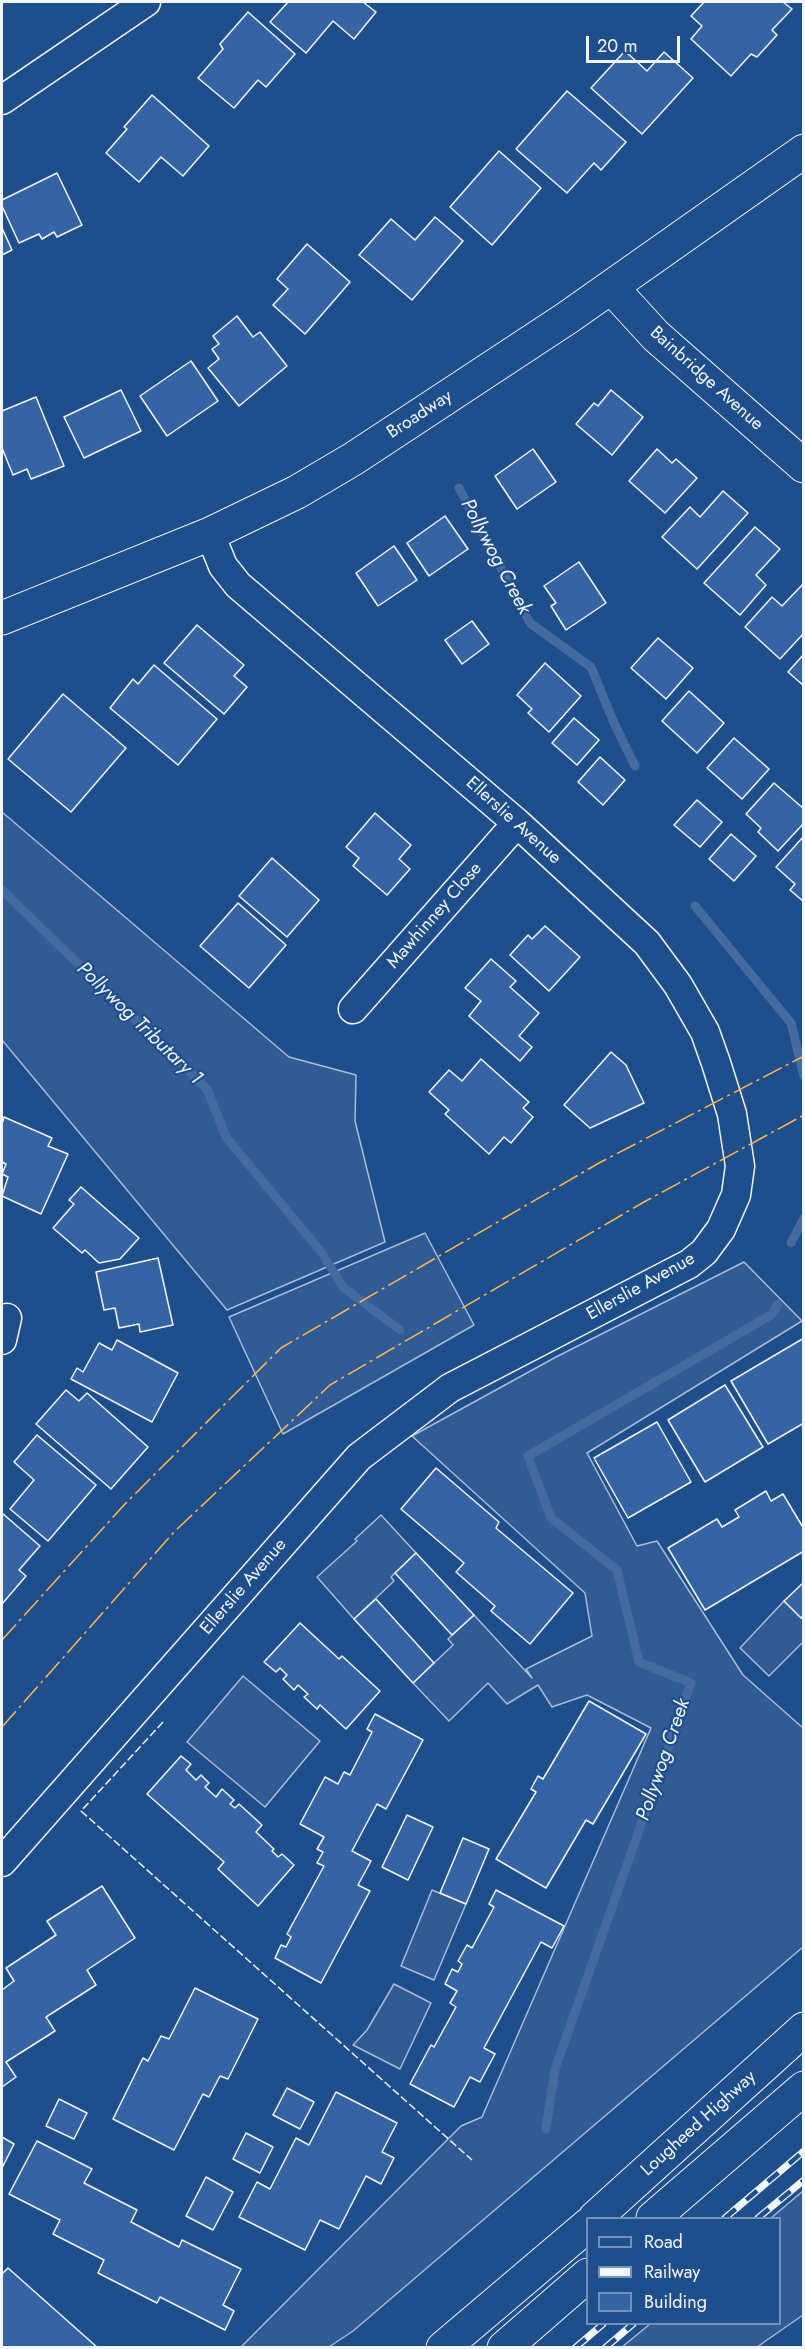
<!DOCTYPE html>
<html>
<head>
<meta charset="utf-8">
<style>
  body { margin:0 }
  #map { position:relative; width:805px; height:2349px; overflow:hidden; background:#1f4e8c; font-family:Jost,sans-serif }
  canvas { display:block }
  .frame { position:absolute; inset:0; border:3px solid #f2f6ff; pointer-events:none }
  .legend { position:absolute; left:586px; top:2217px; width:195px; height:108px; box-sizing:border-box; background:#1f4e8c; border:2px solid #7391ba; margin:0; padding:8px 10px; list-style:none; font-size:18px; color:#f2f6ff }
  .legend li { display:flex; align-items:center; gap:12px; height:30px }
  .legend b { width:30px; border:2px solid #7391ba }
  .scale { position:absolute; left:586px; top:36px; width:94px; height:27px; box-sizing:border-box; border:3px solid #f2f6ff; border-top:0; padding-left:8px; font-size:18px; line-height:21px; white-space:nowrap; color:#f2f6ff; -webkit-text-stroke:4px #1f4e8c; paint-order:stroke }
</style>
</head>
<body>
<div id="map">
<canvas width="805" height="2349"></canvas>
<div class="frame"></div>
<ul class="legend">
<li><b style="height:8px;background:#1f4e8c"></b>Road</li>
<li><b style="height:8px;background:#f2f6ff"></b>Railway</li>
<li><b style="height:16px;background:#3563a3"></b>Building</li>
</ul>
<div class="scale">20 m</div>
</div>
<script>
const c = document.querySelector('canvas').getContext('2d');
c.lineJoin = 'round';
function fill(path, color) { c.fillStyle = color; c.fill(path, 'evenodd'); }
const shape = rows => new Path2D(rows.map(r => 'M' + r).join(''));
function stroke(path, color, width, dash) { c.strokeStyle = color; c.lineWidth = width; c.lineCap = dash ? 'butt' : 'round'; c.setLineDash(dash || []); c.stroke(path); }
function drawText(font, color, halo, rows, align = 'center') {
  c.font = font + ' Jost,sans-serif'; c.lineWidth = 4.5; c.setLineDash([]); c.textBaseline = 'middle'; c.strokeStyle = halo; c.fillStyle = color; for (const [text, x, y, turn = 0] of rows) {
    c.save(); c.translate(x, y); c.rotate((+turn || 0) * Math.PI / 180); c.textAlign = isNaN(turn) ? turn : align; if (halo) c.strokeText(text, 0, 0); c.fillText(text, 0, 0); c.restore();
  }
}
const built = shape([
  [2,812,289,1057,356,1075,355,1121,385,1242,227,1310,2,1040,2,812],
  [425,1233,474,1325,283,1434,229,1317,425,1233],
  [744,1262,802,1321,587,1453,637,1546,657,1541,743,1675,803,1728,803,1947,353,2331,329,2347,240,2348,461,2126,482,2117,651,1728,587,1695,552,1707,538,1685,507,1704,488,1683,449,1721,413,1683,453,1645,448,1639,474,1615,532,1678,526,1669,592,1636,585,1593,412,1436,556,1357,744,1262],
  [381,1515,416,1553,391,1577,394,1581,354,1619,317,1577,357,1541,355,1539,381,1515],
  [784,1601,803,1619,803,1642,769,1676,740,1648,784,1601],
  [243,1676,320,1741,265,1807,187,1742,243,1676],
  [432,1890,466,1904,434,1980,401,1966,432,1890],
  [394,1984,431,2003,400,2069,353,2045,367,2030,394,1984],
  [803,2191,803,2315,757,2347,622,2347,650,2324,780,2324,780,2218,771,2218,803,2191]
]);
const stream = shape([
  [459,488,530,623,591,667,614,723,635,766],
  [2,890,207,1089,226,1137,322,1253,343,1287,400,1330],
  [695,906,791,1023,804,1076],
  [791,1243,804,1218],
  [546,2129,555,2069,691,1683,639,1662,617,1570,551,1518,528,1456,771,1315,778,1304]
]);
const building = shape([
  [288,2,363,2,376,12,354,39,333,21,306,53,270,22,288,2],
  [704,2,783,2,792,9,772,30,777,35,757,57,751,54,731,76,691,39,702,26,691,16,704,2],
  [248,12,295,54,266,87,258,80,234,108,198,78,223,49,220,44,248,12],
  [625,51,647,71,664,52,693,78,642,134,591,88,625,51],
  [567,91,626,142,601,170,594,163,567,193,516,149,567,91],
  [152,95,209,146,183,176,161,157,139,182,106,153,127,129,124,127,152,95],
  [499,151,541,188,492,245,450,207,499,151],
  [57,173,82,225,57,237,54,232,42,239,39,234,19,243,2,206,2,200,57,173],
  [435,217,463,241,412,300,359,255,391,219,415,240,435,217],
  [2,228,12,250,2,255,2,228],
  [307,244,350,282,305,334,273,305,288,289,277,279,307,244],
  [237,316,253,337,260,332,287,366,239,406,208,368,219,359,212,349,219,344,213,336,237,316],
  [191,361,218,401,167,436,140,396,191,361],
  [121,390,141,431,84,458,64,417,121,390],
  [611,390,643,417,612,455,576,424,594,403,598,406,611,390],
  [36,397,64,466,31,479,27,469,13,475,2,448,2,411,36,397],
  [533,449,556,482,517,509,495,476,533,449],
  [657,449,672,463,676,459,697,478,665,513,629,481,657,449],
  [723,491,748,513,697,569,662,537,690,507,700,517,723,491],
  [445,516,468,549,429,576,407,543,445,516],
  [755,527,780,549,756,575,766,585,740,615,704,583,755,527],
  [394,546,417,580,378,606,356,573,394,546],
  [579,562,606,603,566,630,551,606,556,603,544,586,579,562],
  [804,583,804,633,780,659,745,627,772,597,782,606,804,583],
  [472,621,489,644,462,664,445,640,472,621],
  [197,625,244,665,234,676,247,687,224,714,164,663,197,625],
  [658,638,693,668,666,699,631,668,658,638],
  [804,654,804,686,788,672,804,654],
  [545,663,581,696,549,732,528,713,532,709,517,695,545,663],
  [154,665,217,719,178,765,110,708,133,679,138,684,154,665],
  [689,691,724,723,697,753,662,721,689,691],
  [63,694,126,748,71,812,8,759,63,694],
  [574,718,599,740,577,765,552,743,574,718],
  [734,738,769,769,742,799,707,768,734,738],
  [600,757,625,780,603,805,578,782,600,757],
  [774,783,804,809,804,823,778,851,758,832,761,828,746,814,774,783],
  [697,800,722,822,700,847,674,825,697,800],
  [375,813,411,845,399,859,410,869,387,895,353,866,359,858,346,847,375,813],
  [731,834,756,856,734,881,709,859,731,834],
  [804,836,804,902,790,890,795,884,776,867,804,836],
  [272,858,319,900,287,937,239,896,272,858],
  [238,903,286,945,249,988,200,946,238,903],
  [545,926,580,957,549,991,510,955,528,935,532,939,545,926],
  [491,959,516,981,510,987,539,1013,519,1036,532,1047,520,1061,469,1016,481,1001,465,988,491,959],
  [611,1052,626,1065,644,1103,590,1128,564,1105,611,1052],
  [481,1059,529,1102,523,1108,533,1117,511,1143,504,1137,489,1154,445,1114,449,1110,429,1092,449,1070,462,1081,481,1059],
  [4,1117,52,1138,48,1146,68,1154,41,1214,2,1196,8,1177,2,1174,6,1164,2,1162,2,1124,4,1117],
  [81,1187,139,1238,120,1259,99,1263,85,1250,82,1253,53,1228,74,1204,69,1200,81,1187],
  [158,1258,173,1325,140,1332,139,1324,119,1328,115,1308,104,1310,96,1272,158,1258],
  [804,1338,804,1423,768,1444,731,1381,804,1338],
  [117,1340,178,1373,152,1422,71,1379,77,1368,83,1372,99,1343,112,1350,117,1340],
  [725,1385,763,1447,705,1482,668,1420,725,1385],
  [66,1390,79,1401,87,1393,148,1447,111,1489,36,1424,66,1390],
  [657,1422,691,1482,628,1518,594,1458,657,1422],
  [37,1435,96,1485,48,1541,10,1509,34,1480,14,1462,37,1435],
  [436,1468,499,1522,496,1528,573,1593,530,1644,491,1611,495,1606,456,1572,464,1563,401,1509,436,1468],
  [766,1491,771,1501,783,1494,804,1529,804,1551,705,1610,668,1548,717,1519,722,1527,739,1517,735,1510,766,1491],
  [2,1513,40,1546,19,1570,26,1576,2,1604,2,1513],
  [416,1553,474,1615,452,1635,395,1573,416,1553],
  [804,1582,804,1615,801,1618,784,1601,804,1582],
  [376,1599,434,1663,413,1683,354,1619,376,1599],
  [300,1623,339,1659,342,1656,380,1691,346,1729,320,1705,317,1709,304,1697,308,1694,298,1685,294,1690,283,1679,287,1675,280,1668,276,1672,264,1662,300,1623],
  [589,1701,646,1734,593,1824,586,1820,546,1888,496,1859,536,1792,531,1789,538,1776,543,1779,589,1701],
  [375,1714,423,1740,386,1809,377,1804,352,1851,371,1861,358,1885,370,1891,321,1983,275,1958,281,1945,286,1947,291,1937,287,1934,324,1866,317,1863,323,1852,317,1849,324,1837,300,1824,325,1777,338,1784,344,1772,350,1775,372,1732,367,1729,375,1714],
  [181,1756,191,1764,186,1770,196,1780,201,1775,209,1783,205,1787,216,1797,222,1789,234,1800,230,1804,235,1808,239,1804,262,1825,256,1832,274,1849,272,1851,278,1857,282,1854,294,1865,258,1906,218,1869,224,1862,147,1794,181,1756],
  [407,1815,433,1827,408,1880,382,1867,407,1815],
  [463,1838,489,1849,466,1904,440,1893,463,1838],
  [102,1886,135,1938,87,1970,96,1985,46,2017,55,2031,6,2062,16,2077,2,2087,2,1990,14,1981,6,1968,56,1935,47,1921,102,1886],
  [496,1890,564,1926,552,1948,541,1942,484,2048,495,2054,480,2082,470,2077,454,2107,410,2084,431,2045,434,2047,456,2007,450,2003,457,1991,445,1984,452,1969,458,1972,462,1964,458,1961,467,1945,472,1948,494,1907,489,1904,496,1890],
  [195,1988,258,2019,228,2079,220,2076,209,2097,203,2094,174,2150,113,2119,143,2058,148,2061,161,2036,169,2039,195,1988],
  [287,2088,314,2102,300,2129,273,2115,287,2088],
  [336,2092,397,2123,382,2152,394,2158,381,2184,366,2176,339,2229,320,2220,305,2250,239,2217,257,2182,270,2189,296,2138,309,2145,336,2092],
  [59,2099,87,2113,74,2139,46,2126,59,2099],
  [246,2133,273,2147,260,2173,233,2159,246,2133],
  [2,2137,14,2144,2,2168,2,2137],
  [37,2141,92,2169,84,2183,137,2210,131,2222,179,2247,182,2240,241,2269,223,2305,234,2311,225,2330,160,2297,157,2303,98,2273,104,2260,53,2234,60,2220,9,2194,37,2141],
  [206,2177,233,2192,213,2230,186,2216,206,2177],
  [8,2268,98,2348,2,2348,2,2272,3,2273,8,2268]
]);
const minor = shape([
  [2,100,146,2],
  [353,1009,517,823],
  [2,1340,7,1318],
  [2,1862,359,1457,450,1388,689,1264,704,1252,721,1229,736,1195,740,1166,732,1114,716,1063,705,1032,678,985,647,943,517,823,238,585,223,566,210,534]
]);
const tertiary = shape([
  [612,288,656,336,804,466],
  [2,618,210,534,297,492,353,459,567,318,804,151]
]);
const primary = shape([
  [595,2218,804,2029],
  [653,2218,804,2088],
  [443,2348,588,2225],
  [504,2348,588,2275]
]);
const rail = shape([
  [725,2218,804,2151],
  [758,2218,804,2180],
  [575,2348,603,2324],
  [605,2348,633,2324]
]);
const fence = shape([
  [803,1060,804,1050],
  [163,1722,81,1811,472,2160]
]);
const power = shape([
  [2,1640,124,1505,281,1348,599,1163,804,1056],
  [2,1727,174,1532,330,1385,644,1202,804,1115]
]);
const streetNames = [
  ["Bainbridge Avenue",706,379,42],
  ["Broadway",420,415,-33],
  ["Ellerslie Avenue",513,821,42],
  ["Mawhinney Close",435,916,-49],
  ["Ellerslie Avenue",641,1287,-29],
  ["Ellerslie Avenue",244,1587,-49],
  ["Lougheed Highway",699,2124,-42]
];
const waterNames = [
  ["Pollywog Creek",495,557,62],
  ["Pollywog Tributary 1",139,1024,44],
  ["Pollywog Creek",664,1760,-71]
];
fill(built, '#305b95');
stroke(built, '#a8bbd7', 1.5);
stroke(stream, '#446ba0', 9);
fill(building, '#3563a3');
stroke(building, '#f2f6ff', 1.5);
stroke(minor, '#f2f6ff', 31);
stroke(tertiary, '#f2f6ff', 35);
stroke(primary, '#f2f6ff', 35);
stroke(minor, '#1f4e8c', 28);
stroke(tertiary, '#1f4e8c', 33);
stroke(primary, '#1f4e8c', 33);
stroke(rail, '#f2f6ff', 7);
stroke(rail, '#1f4e8c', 4.5, [14]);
stroke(fence, '#f2f6ff', 1.5, [8, 3]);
stroke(power, '#ffb74d', 1.5, [21, 4.5, 3, 4.5]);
drawText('18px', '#f2f6ff', '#1f4e8c', streetNames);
drawText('italic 20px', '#f2f6ff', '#1f4e8c', waterNames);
</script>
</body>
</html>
